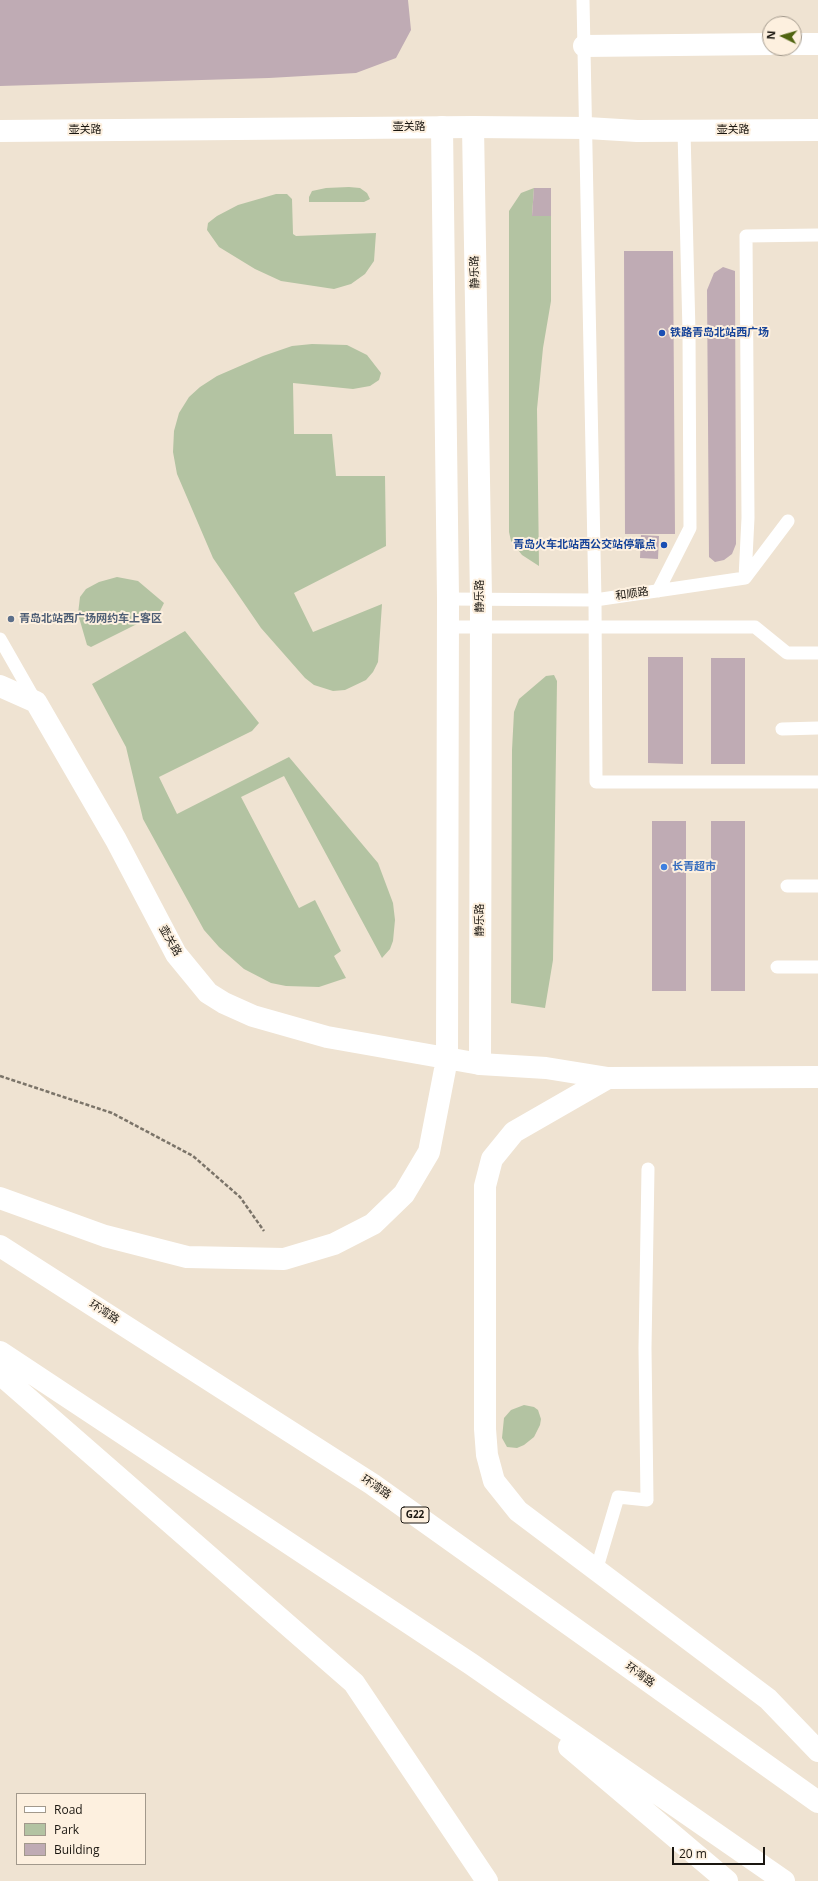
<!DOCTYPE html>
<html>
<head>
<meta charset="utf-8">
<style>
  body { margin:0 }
  #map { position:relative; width:818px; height:1881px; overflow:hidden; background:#efe3d2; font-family:"Open Sans",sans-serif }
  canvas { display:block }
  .legend { position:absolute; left:16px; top:1793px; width:130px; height:72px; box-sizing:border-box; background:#fdf0df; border:1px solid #a2998c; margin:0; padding:5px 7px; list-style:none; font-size:12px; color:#1a1610 }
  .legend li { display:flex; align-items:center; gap:8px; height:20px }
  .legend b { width:20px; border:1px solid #a2998c }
  .north { position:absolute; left:762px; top:16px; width:40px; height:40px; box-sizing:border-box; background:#fdf0df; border:1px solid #a2998c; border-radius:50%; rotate:275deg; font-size:11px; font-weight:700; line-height:16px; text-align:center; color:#1a1610 }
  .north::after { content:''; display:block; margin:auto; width:14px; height:18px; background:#506410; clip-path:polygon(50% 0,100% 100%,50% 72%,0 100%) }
  .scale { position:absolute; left:672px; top:1847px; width:93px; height:18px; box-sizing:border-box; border:2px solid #1a1610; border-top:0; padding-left:5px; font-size:12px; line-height:14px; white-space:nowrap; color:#1a1610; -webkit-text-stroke:3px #fdf0df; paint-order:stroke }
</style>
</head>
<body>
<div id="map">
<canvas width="818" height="1881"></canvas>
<ul class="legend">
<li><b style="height:5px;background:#fff"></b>Road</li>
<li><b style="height:11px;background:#b3c3a2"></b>Park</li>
<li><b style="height:11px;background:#bfabb4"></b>Building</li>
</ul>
<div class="north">N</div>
<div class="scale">20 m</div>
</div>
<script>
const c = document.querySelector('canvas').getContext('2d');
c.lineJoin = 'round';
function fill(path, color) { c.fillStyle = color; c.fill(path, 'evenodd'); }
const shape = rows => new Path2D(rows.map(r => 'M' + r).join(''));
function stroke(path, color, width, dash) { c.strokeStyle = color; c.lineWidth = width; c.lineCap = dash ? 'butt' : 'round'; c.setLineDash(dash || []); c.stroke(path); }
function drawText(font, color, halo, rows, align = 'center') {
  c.font = font + ' "Open Sans","Noto Sans SC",sans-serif'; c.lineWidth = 4; c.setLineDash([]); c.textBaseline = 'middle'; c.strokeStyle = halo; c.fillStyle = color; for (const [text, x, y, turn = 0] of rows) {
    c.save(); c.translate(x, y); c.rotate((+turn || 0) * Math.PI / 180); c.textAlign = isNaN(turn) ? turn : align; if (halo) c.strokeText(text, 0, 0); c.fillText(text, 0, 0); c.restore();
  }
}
const green = shape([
  [349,187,360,188,367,193,370,199,364,202,309,202,309,197,312,191,326,188],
  [534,188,532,216,551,216,551,301,543,348,537,409,539,566,522,555,511,541,509,532,509,211,521,193],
  [276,194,287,194,292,199,293,234,296,236,376,233,374,261,365,274,351,284,334,289,281,281,255,269,219,247,207,230,208,223,217,216,238,205],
  [312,344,347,345,367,355,381,373,379,380,370,386,353,389,293,383,294,434,332,434,336,476,385,476,386,546,294,593,313,632,382,604,378,662,373,672,366,680,345,690,333,691,314,685,305,678,261,628,213,558,177,474,173,452,174,431,179,413,189,397,200,387,217,376,263,356,292,346],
  [117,577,138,581,164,603,159,613,91,647,87,645,78,614,80,597,86,589,99,582],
  [185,631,259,723,252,731,159,777,177,814,289,757,378,863,393,903,395,920,393,941,390,949,382,958,284,776,241,797,299,908,315,900,341,951,334,956,346,978,319,987,286,986,271,983,244,969,219,947,204,930,143,819,126,747,92,684],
  [554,675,557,681,553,960,545,1008,511,1003,512,750,514,712,519,699,546,676],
  [524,1405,534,1407,538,1410,541,1419,540,1425,534,1437,524,1445,517,1448,507,1447,502,1438,504,1418,511,1410]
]);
const building = shape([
  [0,0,408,0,411,30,396,58,356,73,269,78,0,86],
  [534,188,551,188,551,216,532,216],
  [624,251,673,251,675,534,625,534],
  [723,267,735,271,736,544,732,554,724,560,715,562,709,557,707,290,714,273],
  [641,535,659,536,658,559,640,558],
  [648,657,683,657,683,764,648,763],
  [711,658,745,658,745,764,711,764],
  [652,821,686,821,686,991,652,991],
  [711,821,745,821,745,991,711,991]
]);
const path = shape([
  [0,1076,112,1113,193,1156,240,1197,264,1231]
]);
const lane = shape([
  [583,0,595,600,596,782,818,782],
  [745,578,748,518,746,236,818,235],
  [658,591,690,528,689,332,684,131],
  [448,599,595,600,745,578,788,521],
  [448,627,755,627,787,653,818,653],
  [0,639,36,702],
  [782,729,818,728],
  [787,886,818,886],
  [777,967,818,967],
  [596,1571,618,1497,647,1500,645,1348,648,1169]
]);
const street = shape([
  [442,127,448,599,447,1059],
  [473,127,481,598,480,1064]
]);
const secondary = shape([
  [794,44,818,44],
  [584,46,770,44],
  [0,131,473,127,587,128,637,131,818,130],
  [0,686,36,702,116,840,176,954,208,993,224,1003,253,1016,327,1037,480,1064,546,1068,608,1078,818,1077],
  [608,1078,514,1132,492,1159,485,1186,485,1429,487,1455,494,1481,518,1511,768,1699,818,1751],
  [0,1198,105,1236,187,1257,284,1259,334,1244,373,1224,404,1194,429,1152,447,1059]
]);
const highway = shape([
  [0,1246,372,1484,818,1802],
  [0,1352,471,1664,784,1881],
  [0,1374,354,1683,487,1881],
  [569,1747,727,1881]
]);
const markers = [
  [662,333,4,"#1a4fb4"],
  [664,545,4,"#1a4fb4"],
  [11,619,4,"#5c6f8a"],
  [664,867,4,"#3f7fe0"]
];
const shields = [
  [415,1515,28]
];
const shieldNames = [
  ["G22",415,1515]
];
const streetNames = [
  ["壶关路",409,127],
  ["壶关路",85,130],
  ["壶关路",733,130],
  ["静乐路",475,272,-91],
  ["和顺路",632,594,-8],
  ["静乐路",480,596,-90],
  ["静乐路",480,920,-90],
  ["壶关路",170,941,60],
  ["环湾路",104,1312,33],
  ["环湾路",376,1487,34],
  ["环湾路",640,1675,36]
];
const transitNames = [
  ["铁路青岛北站西广场",670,333],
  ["青岛火车北站西公交站停靠点",656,545,"right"]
];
const serviceNames = [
  ["青岛北站西广场网约车上客区",19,619]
];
const shopNames = [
  ["长青超市",672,867]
];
fill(green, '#b3c3a2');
fill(building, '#bfabb4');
stroke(path, '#7b7469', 2.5, [4, 2]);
stroke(lane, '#fff', 13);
stroke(street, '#fff', 22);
stroke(secondary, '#fff', 22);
stroke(highway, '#fff', 22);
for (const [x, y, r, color] of markers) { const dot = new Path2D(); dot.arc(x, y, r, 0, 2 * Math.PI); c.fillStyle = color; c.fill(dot); stroke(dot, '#fdf0df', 1.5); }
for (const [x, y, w] of shields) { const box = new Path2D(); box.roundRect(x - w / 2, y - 8, w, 16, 3); c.fillStyle = '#fdf0df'; c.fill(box); stroke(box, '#1a1610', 1); }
drawText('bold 10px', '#1a1610', null, shieldNames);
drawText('11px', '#1a1610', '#fdf0df', streetNames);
drawText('bold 11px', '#164399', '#fdf0df', transitNames, 'left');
drawText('bold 11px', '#4e5e75', '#fdf0df', serviceNames, 'left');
drawText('bold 11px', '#366cbe', '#fdf0df', shopNames, 'left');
</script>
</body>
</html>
